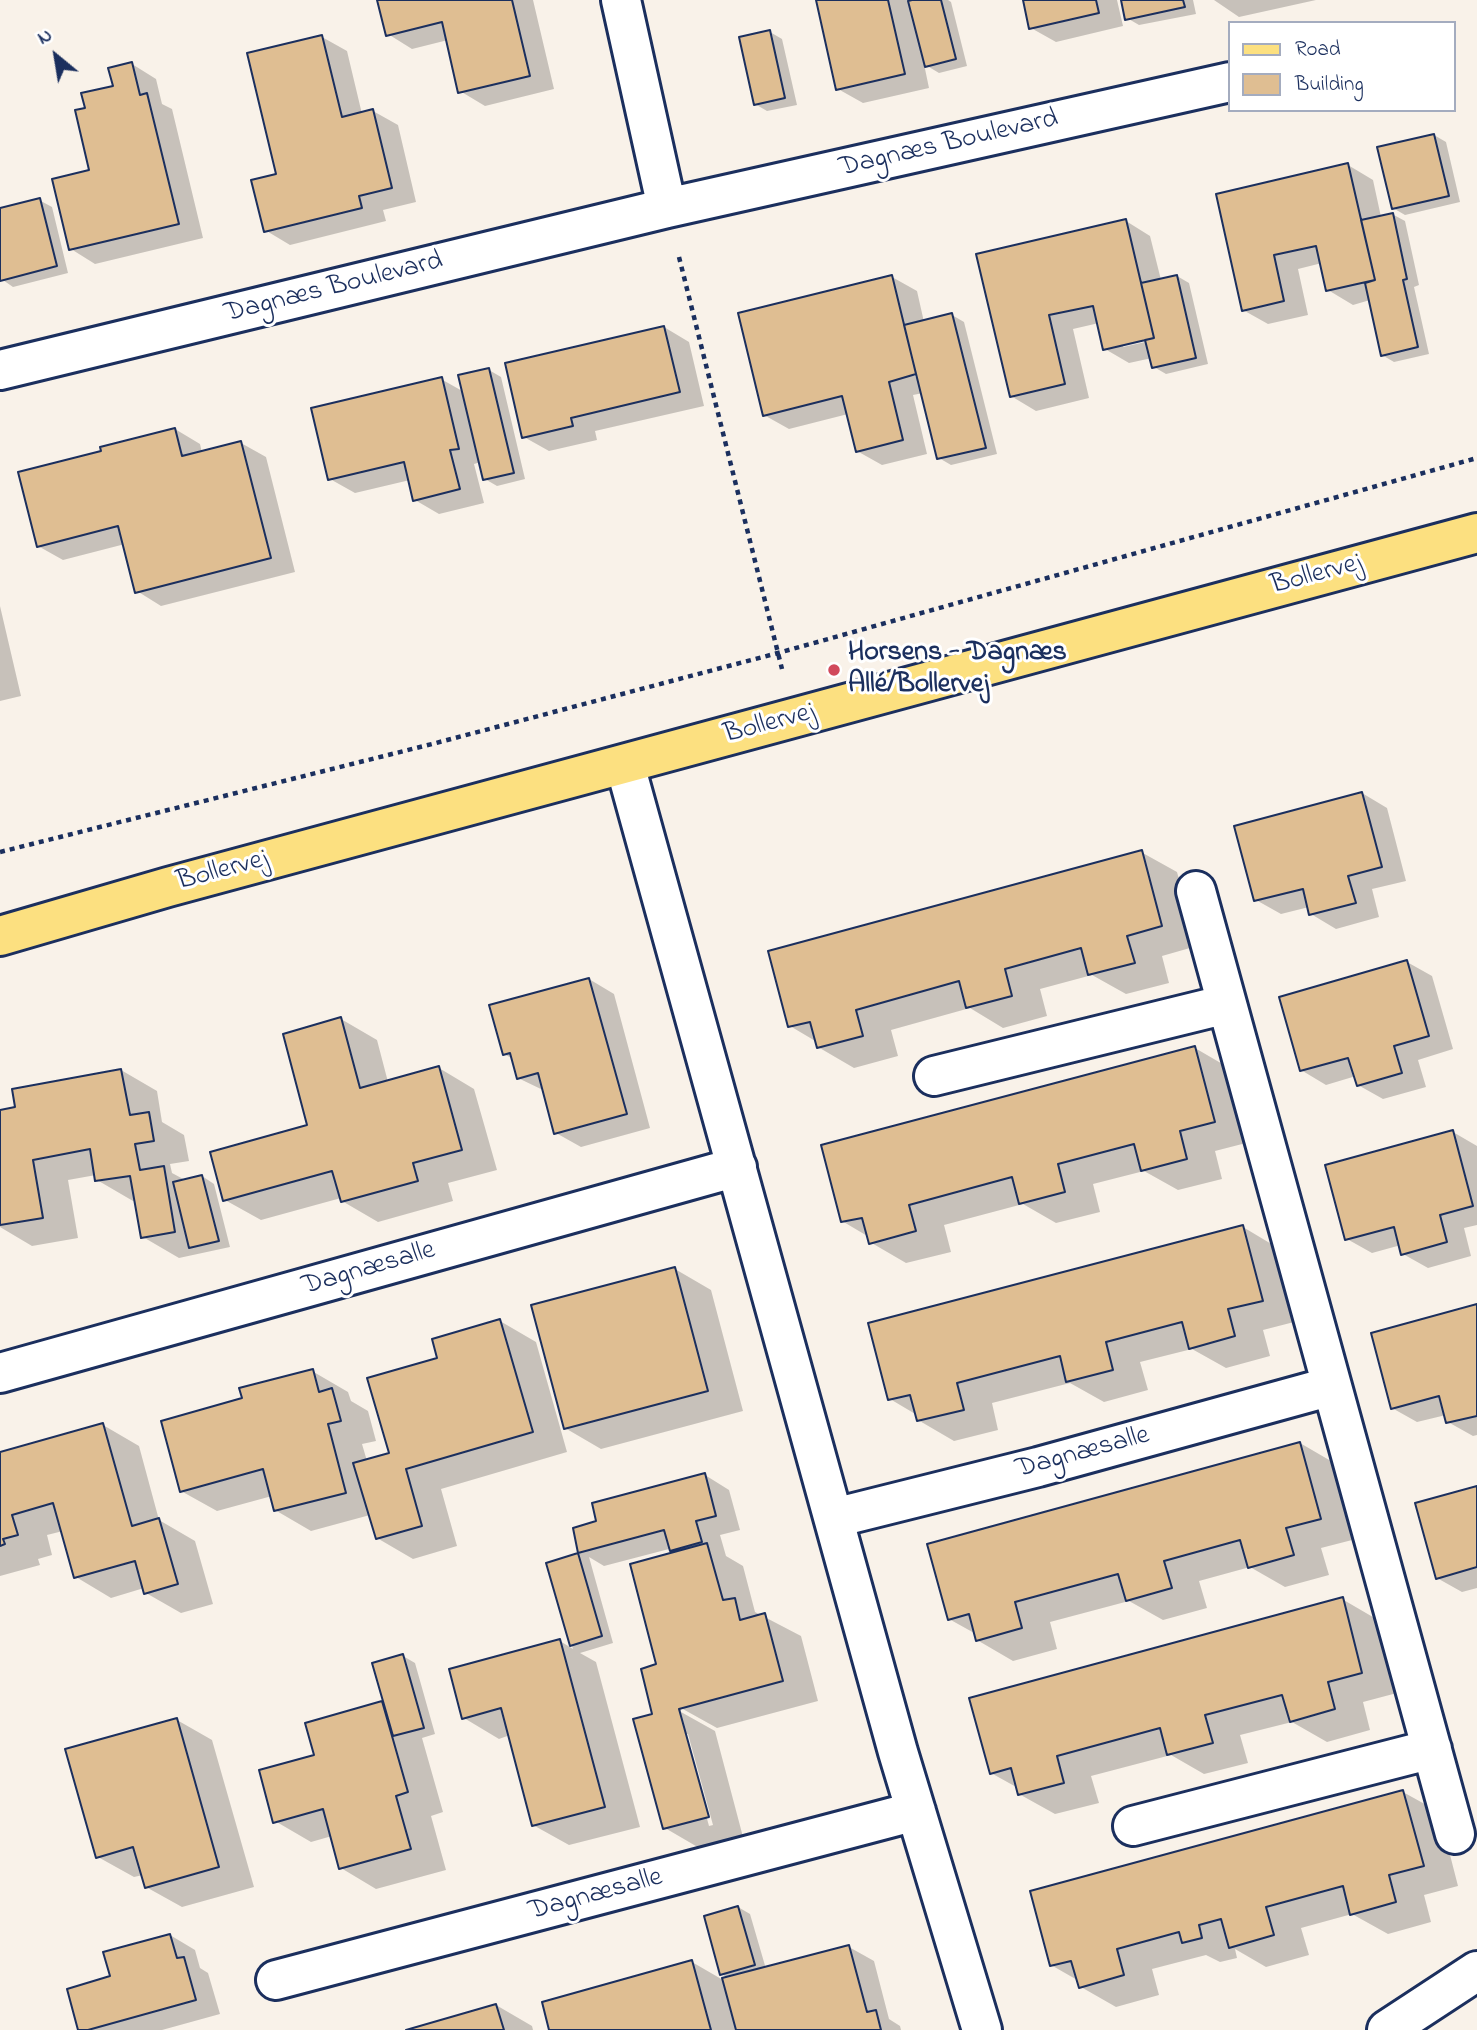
<!DOCTYPE html>
<html>
<head>
<meta charset="utf-8">
<style>
  body { margin:0 }
  #map { position:relative; width:1477px; height:2030px; overflow:hidden; background:#f9f2e9; font-family:"Indie Flower",sans-serif }
  canvas { display:block }
  .legend { position:absolute; left:1228px; top:21px; width:228px; height:91px; box-sizing:border-box; background:#fff; border:2px solid #a4acbf; margin:0; padding:9px 12px; list-style:none; font-size:21px; color:#1b2f5e }
  .legend li { display:flex; align-items:center; gap:14px; height:35px }
  .legend b { width:35px; border:2px solid #a4acbf }
  .north { position:absolute; left:21px; top:21px; width:70px; height:70px; -webkit-text-stroke:5px #fff; paint-order:stroke; rotate:330deg; font-size:19px; font-weight:700; line-height:28px; text-align:center; color:#1b2f5e }
  .north::after { content:''; display:block; margin:auto; width:24px; height:32px; background:#1b2f5e; clip-path:polygon(50% 0,100% 100%,50% 72%,0 100%) }
</style>
</head>
<body>
<div id="map">
<canvas width="1477" height="2030"></canvas>
<ul class="legend">
<li><b style="height:9px;background:#fce080"></b>Road</li>
<li><b style="height:19px;background:#dfbe92"></b>Building</li>
</ul>
<div class="north">N</div>
</div>
<script>
const c = document.querySelector('canvas').getContext('2d');
c.lineJoin = 'round';
function fill(path, color) { c.fillStyle = color; c.fill(path, 'evenodd'); }
const shape = rows => new Path2D(rows.map(r => 'M' + r).join(''));
function stroke(path, color, width, dash) { c.strokeStyle = color; c.lineWidth = width; c.lineCap = dash ? 'butt' : 'round'; c.setLineDash(dash || []); c.stroke(path); }
function drawText(font, color, halo, rows, align = 'center') {
  c.font = font + ' "Indie Flower",sans-serif'; c.lineWidth = 6; c.setLineDash([]); c.textBaseline = 'middle'; c.strokeStyle = halo; c.fillStyle = color; for (const [text, x, y, turn = 0] of rows) {
    c.save(); c.translate(x, y); c.rotate((+turn || 0) * Math.PI / 180); c.textAlign = isNaN(turn) ? turn : align; if (halo) c.strokeText(text, 0, 0); c.fillText(text, 0, 0); c.restore();
  }
}
const shadow = shape([
  [379,0,533,0,554,89,485,106,460,91,448,40,412,49,388,34],
  [818,0,909,0,910,2,919,0,948,0,951,2,967,66,939,73,924,64,929,88,863,103,838,89],
  [1024,0,1117,0,1123,26,1056,42,1031,28],
  [1123,0,1193,0,1196,14,1139,25,1127,18],
  [1214,0,1316,0,1239,17],
  [770,32,782,39,797,105,767,111,755,104],
  [322,37,347,51,362,114,373,111,398,125,416,202,383,210,386,221,290,245,265,230,278,175],
  [132,64,156,79,162,104,172,109,203,238,95,264,71,249,91,171,87,109,115,87],
  [1434,135,1446,142,1460,202,1405,215,1393,208],
  [1348,165,1373,180,1381,217,1392,214,1405,221,1419,285,1414,287,1429,354,1394,362,1382,355,1370,300,1353,305,1328,290,1322,263,1298,269,1308,315,1268,324,1243,310,1218,195],
  [39,200,52,207,68,273,13,287,0,278,0,210],
  [1126,221,1150,236,1161,280,1177,276,1189,283,1208,364,1166,374,1154,367,1152,358,1129,363,1105,349,1099,323,1073,329,1089,398,1036,411,1011,396,978,255],
  [1154,337,1154,340,1123,347,1123,344],
  [892,277,917,291,924,322,952,315,964,322,997,454,951,465,939,458,923,393,913,395,927,454,882,465,857,451,848,414,789,429,764,415],
  [909,369,918,374,918,378,908,372],
  [664,327,689,342,704,406,595,431,597,440,549,451,524,437],
  [489,370,501,377,525,479,497,486,485,479,481,462,474,464,484,503,439,514,415,500,410,480,355,493,330,479,441,379,464,392],
  [175,429,200,444,202,453,241,443,266,457,295,572,161,606,137,591,125,544,63,560,38,546,103,452],
  [0,606,21,696,0,701],
  [1362,793,1387,808,1406,881,1372,889,1379,917,1336,929,1311,914,1309,907,1281,914,1256,900],
  [1141,852,1177,872,1197,946,1162,956,1169,983,1126,994,1092,975,1040,989,1047,1016,1003,1028,970,1008,891,1030,898,1056,854,1068,818,1047,817,1042,790,1026],
  [1407,962,1432,976,1453,1049,1418,1060,1426,1087,1383,1099,1358,1085,1356,1076,1326,1085,1301,1070],
  [589,979,614,994,650,1128,581,1147,556,1133,545,1091,518,1078,513,1059,504,1054],
  [341,1019,377,1040,388,1082,439,1068,474,1089,497,1170,448,1183,453,1201,378,1222,342,1201,341,1198,261,1220,225,1200,310,1126],
  [1195,1048,1231,1069,1250,1142,1215,1151,1222,1179,1178,1190,1144,1171,1093,1184,1100,1212,1056,1223,1023,1204,944,1225,951,1252,906,1263,870,1242,869,1237,842,1221],
  [121,1070,157,1091,162,1122,184,1135,189,1161,170,1164,172,1173,185,1180,202,1176,214,1184,230,1247,179,1258,143,1237,136,1200,133,1201,97,1180,96,1175,68,1180,78,1238,32,1246,0,1227,0,1112,17,1108],
  [1453,1132,1477,1146,1477,1225,1464,1228,1471,1256,1428,1268,1403,1254,1401,1245,1372,1253,1347,1239],
  [1243,1227,1278,1248,1298,1321,1263,1330,1270,1356,1226,1368,1192,1349,1140,1362,1148,1390,1104,1402,1070,1383,992,1403,998,1430,954,1441,918,1420,917,1415,890,1399],
  [675,1269,711,1290,743,1411,601,1449,565,1428],
  [1477,1306,1477,1435,1473,1436,1448,1422,1446,1415,1417,1422,1392,1408],
  [500,1321,536,1342,567,1452,441,1489,457,1546,413,1559,377,1538,370,1515,311,1531,275,1510,272,1496,217,1511,181,1491,244,1399,312,1371,348,1392,351,1401,368,1411,376,1441,362,1444,367,1461,391,1454,439,1359],
  [103,1425,139,1446,159,1520,195,1541,213,1604,181,1613,146,1593,144,1588,111,1598,76,1577,63,1531,47,1535,52,1555,38,1559,40,1565,0,1576,0,1454],
  [1300,1443,1336,1464,1356,1539,1321,1548,1329,1575,1285,1587,1250,1567,1199,1581,1207,1608,1163,1620,1129,1601,1050,1622,1057,1649,1013,1661,977,1640,976,1634,949,1619],
  [705,1475,729,1490,740,1530,720,1535,726,1556,743,1566,755,1612,801,1636,818,1701,717,1728,681,1708,681,1712,715,1731,743,1837,701,1849,665,1828,654,1715,659,1665,677,1553,669,1549,604,1566,589,1557,613,1643,580,1653,596,1662,640,1827,569,1845,533,1825,510,1735,499,1739,464,1718,560,1641,573,1649,548,1564,580,1554,575,1529,598,1522],
  [684,1734,688,1734,713,1825,709,1826],
  [1477,1488,1477,1588,1462,1592,1437,1578],
  [1342,1599,1378,1620,1397,1693,1363,1702,1370,1730,1327,1742,1292,1722,1240,1735,1248,1763,1204,1774,1171,1755,1091,1776,1099,1803,1055,1814,1019,1794,1018,1788,991,1773],
  [403,1656,415,1663,435,1734,422,1738,443,1812,431,1816,446,1870,376,1889,341,1868,332,1836,311,1842,275,1821,316,1757,382,1703,386,1705],
  [177,1720,212,1740,254,1887,182,1907,146,1887,143,1875,134,1877,98,1857],
  [1403,1792,1439,1812,1458,1886,1424,1895,1431,1922,1388,1934,1352,1914,1301,1928,1309,1955,1266,1967,1235,1949,1237,1958,1220,1962,1206,1955,1152,1969,1159,1995,1116,2007,1081,1987,1079,1981,1051,1965],
  [738,1907,750,1914,766,1969,849,1947,874,1961,889,2019,900,2026,901,2030,551,2030,692,1962,723,1980,729,1979,722,1974],
  [170,1935,195,1950,200,1968,208,1973,220,2014,162,2030,80,2030,112,1977],
  [496,2005,532,2026,533,2030,413,2030]
]);
const building = shape([
  [377,0,512,0,530,76,458,93,442,22,386,36,377,0],
  [816,0,888,0,905,74,836,90,816,0],
  [912,0,941,0,956,59,925,67,908,1,912,0],
  [1023,0,1096,0,1099,13,1029,29,1023,0],
  [1121,0,1183,0,1185,7,1125,20,1121,0],
  [770,30,785,98,754,105,739,37,770,30],
  [322,35,342,117,373,109,392,188,359,196,362,208,264,232,251,180,276,174,247,53,322,35],
  [132,62,140,95,147,93,179,224,69,250,52,179,89,170,75,110,85,108,81,93,113,86,108,68,132,62],
  [1434,134,1449,196,1392,209,1377,147,1434,134],
  [1348,163,1375,280,1326,291,1316,246,1274,255,1284,301,1242,311,1216,194,1348,163],
  [40,198,57,266,0,281,0,208,40,198],
  [1393,213,1407,279,1403,280,1418,347,1381,356,1365,283,1375,280,1361,220,1393,213],
  [1126,219,1154,338,1103,350,1093,306,1049,315,1065,384,1010,397,976,254,1126,219],
  [892,275,916,374,889,382,903,440,856,452,842,396,763,416,738,313,892,275],
  [1177,275,1196,358,1152,368,1145,340,1154,338,1141,283,1177,275],
  [952,313,986,448,937,459,904,325,952,313],
  [664,326,680,392,571,418,573,426,522,438,505,363,664,326],
  [489,368,514,473,483,480,458,375,489,368],
  [442,377,459,449,450,450,460,489,413,501,404,462,328,480,311,408,442,377],
  [175,428,182,456,241,441,271,558,135,593,118,526,37,547,18,472,101,451,100,447,175,428],
  [1362,792,1382,867,1348,876,1356,903,1309,915,1303,889,1254,901,1234,826,1362,792],
  [1142,850,1162,926,1127,936,1135,963,1088,975,1081,948,1005,969,1012,996,966,1008,959,981,856,1010,863,1036,817,1048,810,1022,788,1027,768,951,1142,850],
  [1407,960,1429,1036,1394,1046,1402,1073,1357,1086,1348,1058,1300,1071,1279,997,1407,960],
  [589,978,627,1114,554,1134,538,1073,517,1079,510,1053,503,1055,489,1005,589,978],
  [341,1017,360,1088,439,1066,462,1150,413,1163,418,1181,341,1202,332,1171,223,1201,210,1152,307,1125,283,1034,341,1017],
  [1195,1046,1215,1122,1180,1131,1187,1159,1141,1171,1134,1144,1058,1164,1065,1192,1019,1204,1012,1177,909,1205,916,1231,869,1244,862,1218,841,1222,821,1145,1195,1046],
  [121,1069,130,1115,149,1112,154,1141,135,1144,140,1170,164,1166,175,1232,141,1238,130,1176,95,1181,90,1149,33,1160,43,1218,0,1225,0,1110,15,1107,12,1089,121,1069],
  [1453,1130,1473,1206,1440,1215,1447,1242,1401,1255,1394,1227,1345,1240,1325,1165,1453,1130],
  [202,1175,219,1241,189,1248,173,1182,202,1175],
  [1243,1225,1263,1301,1228,1309,1235,1336,1189,1349,1182,1322,1106,1342,1113,1370,1066,1382,1060,1356,957,1383,964,1410,917,1421,910,1395,888,1400,868,1323,1243,1225],
  [675,1267,708,1391,564,1429,531,1305,675,1267],
  [1477,1304,1477,1416,1446,1423,1439,1396,1391,1409,1371,1333,1477,1304],
  [500,1319,533,1432,406,1469,422,1526,376,1539,353,1463,389,1453,367,1378,437,1358,432,1339,500,1319],
  [313,1369,319,1392,332,1388,341,1421,328,1424,346,1493,274,1511,263,1469,180,1492,161,1421,242,1398,239,1388,313,1369],
  [103,1423,132,1526,159,1518,178,1584,144,1594,135,1561,74,1578,53,1503,12,1515,18,1535,3,1539,5,1544,0,1546,0,1452,103,1423],
  [1300,1442,1321,1519,1286,1528,1294,1555,1248,1568,1240,1540,1164,1561,1172,1588,1126,1601,1118,1574,1015,1602,1022,1628,976,1641,969,1614,948,1620,927,1544,1300,1442],
  [705,1473,716,1516,696,1521,702,1542,670,1551,664,1530,578,1553,573,1528,596,1521,592,1503,705,1473],
  [1477,1486,1477,1567,1436,1579,1415,1503,1477,1486],
  [707,1543,723,1600,735,1598,740,1620,765,1613,783,1681,679,1709,709,1817,663,1829,633,1719,652,1714,641,1669,656,1664,630,1564,707,1543],
  [578,1553,602,1636,570,1646,546,1563,578,1553],
  [1343,1597,1362,1673,1328,1682,1335,1709,1290,1722,1282,1695,1205,1715,1213,1743,1167,1755,1160,1728,1057,1756,1064,1783,1018,1795,1011,1768,990,1774,969,1698,1343,1597],
  [560,1639,605,1807,532,1826,501,1708,462,1719,449,1669,560,1639],
  [403,1654,424,1728,393,1736,372,1663,403,1654],
  [382,1701,408,1792,396,1796,411,1849,339,1869,323,1809,273,1823,259,1770,314,1755,305,1723,382,1701],
  [177,1718,219,1867,145,1888,133,1847,96,1858,65,1749,177,1718],
  [1403,1790,1424,1866,1389,1875,1396,1902,1350,1915,1343,1886,1266,1907,1274,1935,1229,1948,1221,1919,1199,1925,1202,1938,1182,1943,1179,1932,1117,1949,1124,1975,1079,1988,1071,1961,1050,1966,1030,1891,1403,1790],
  [738,1906,755,1965,720,1975,704,1916,738,1906],
  [170,1934,177,1958,184,1957,196,2000,88,2030,78,2030,67,1989,110,1976,103,1952,170,1934],
  [849,1945,867,2012,876,2010,881,2030,736,2030,722,1978,849,1945],
  [692,1960,711,2030,549,2030,542,2002,692,1960],
  [496,2004,504,2030,406,2030,496,2004]
]);
const path = shape([
  [679,257,782,669],
  [0,852,432,744,778,653,1477,458]
]);
const minor = shape([
  [621,0,667,208],
  [0,370,667,208,1230,82],
  [625,765,898,1752,982,2030],
  [1196,891,1455,1834],
  [934,1076,1227,1004],
  [0,1373,737,1167],
  [834,1518,1038,1467,1332,1386],
  [1133,1826,1432,1749],
  [276,1980,916,1811],
  [1387,2030,1477,1971]
]);
const major = shape([
  [0,936,168,887,1477,533]
]);
const markers = [
  [834,670,7,"#d1495b"]
];
const streetNames = [
  ["Dagnæs Boulevard",949,145,-13],
  ["Dagnæs Boulevard",334,289,-14],
  ["Bollervej",1317,576,-15],
  ["Bollervej",770,725,-15],
  ["Bollervej",223,872,-15],
  ["Dagnæsalle",369,1270,-16],
  ["Dagnæsalle",1083,1454,-15],
  ["Dagnæsalle",596,1896,-15]
];
const poiNames = [
  ["Horsens - Dagnæs",848,654],
  ["Allé/Bollervej",848,686]
];
fill(shadow, '#0003');
fill(building, '#dfbe92');
stroke(building, '#1b2f5e', 2);
stroke(minor, '#1b2f5e', 44);
stroke(major, '#1b2f5e', 44);
stroke(path, '#1b2f5e', 4.5, [5, 5]);
stroke(minor, '#fff', 38);
stroke(major, '#fce080', 38);
for (const [x, y, r, color] of markers) { const dot = new Path2D(); dot.arc(x, y, r, 0, 2 * Math.PI); c.fillStyle = color; c.fill(dot); stroke(dot, '#fff', 2.5); }
drawText('28px', '#1b2f5e', '#fff', streetNames);
drawText('bold 28px', '#1b2f5e', '#fff', poiNames, 'left');
</script>
</body>
</html>
